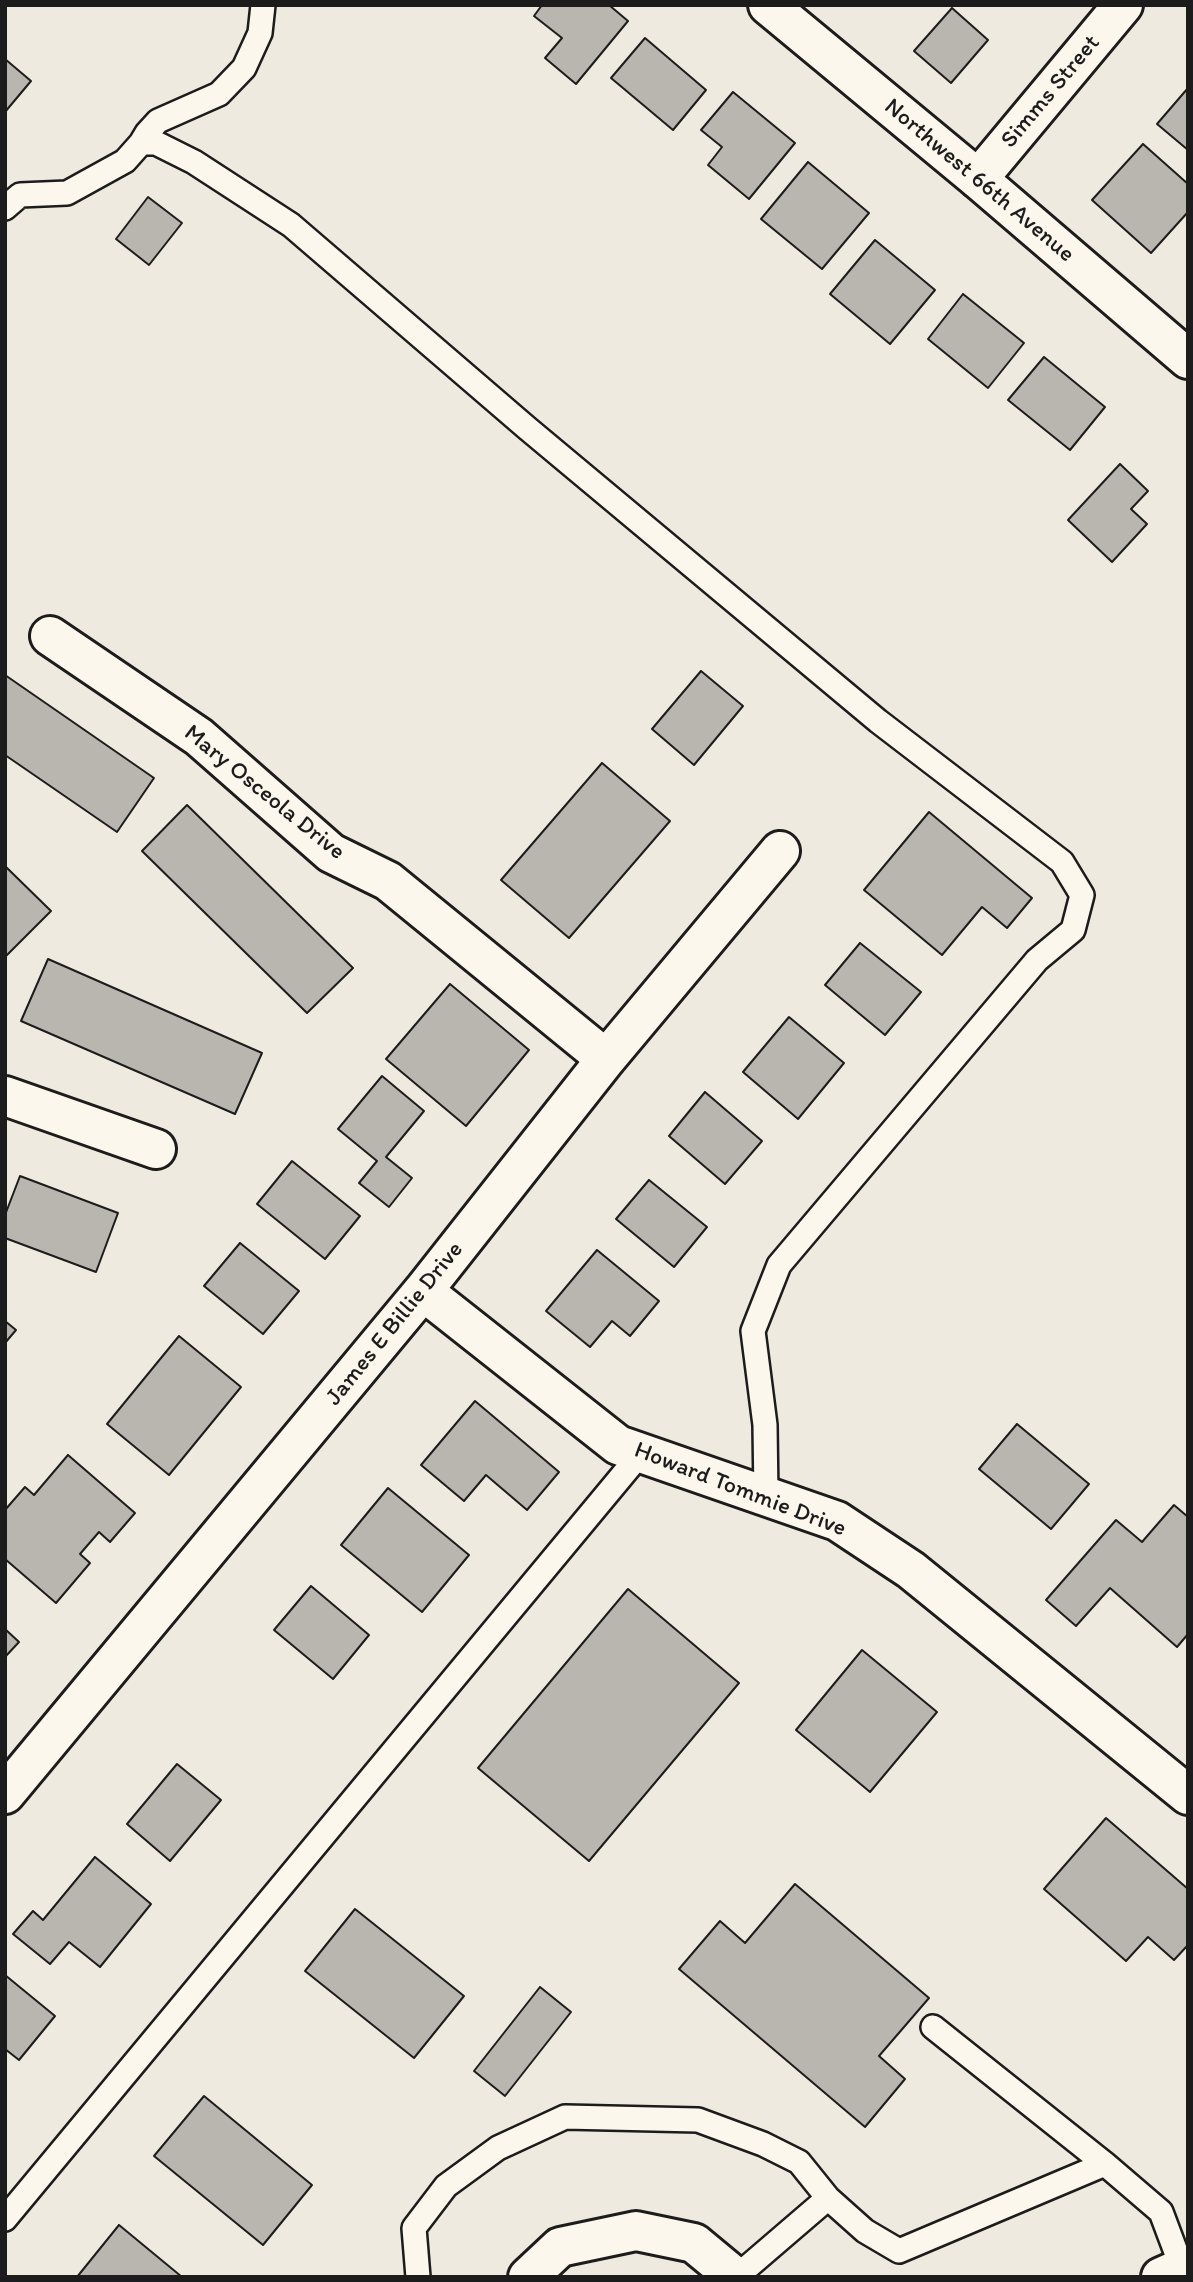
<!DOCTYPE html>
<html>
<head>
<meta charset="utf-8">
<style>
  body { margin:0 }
  #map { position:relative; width:1193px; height:2282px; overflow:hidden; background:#eeeadf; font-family:Itim,sans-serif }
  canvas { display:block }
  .frame { position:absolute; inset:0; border:7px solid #1c1c1c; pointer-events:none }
</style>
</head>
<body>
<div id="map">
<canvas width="1193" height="2282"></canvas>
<div class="frame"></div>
</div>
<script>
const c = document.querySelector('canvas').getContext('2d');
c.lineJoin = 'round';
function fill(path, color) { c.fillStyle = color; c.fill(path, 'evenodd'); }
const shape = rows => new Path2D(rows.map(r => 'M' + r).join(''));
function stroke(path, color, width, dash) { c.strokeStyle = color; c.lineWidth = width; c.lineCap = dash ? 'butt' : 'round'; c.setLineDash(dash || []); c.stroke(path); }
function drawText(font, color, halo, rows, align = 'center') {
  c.font = font + ' Itim,sans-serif'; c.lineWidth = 5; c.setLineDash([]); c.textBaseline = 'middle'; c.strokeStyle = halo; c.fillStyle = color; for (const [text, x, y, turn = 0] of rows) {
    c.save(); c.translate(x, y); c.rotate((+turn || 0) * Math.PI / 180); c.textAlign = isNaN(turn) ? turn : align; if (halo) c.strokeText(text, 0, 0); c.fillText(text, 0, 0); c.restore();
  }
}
const building = shape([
  [542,5,609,5,628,21,576,84,545,58,562,38,534,16,542,5],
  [952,8,988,40,951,83,914,51,952,8],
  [645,38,706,90,673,130,611,78,645,38],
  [5,59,31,81,5,112,5,59],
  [1188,88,1188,150,1157,124,1188,88],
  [733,92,795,143,749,199,708,165,722,147,701,130,733,92],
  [1143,144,1188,184,1188,212,1151,253,1092,200,1143,144],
  [808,162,869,213,822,269,761,219,808,162],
  [148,197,182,223,149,265,116,239,148,197],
  [875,240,935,290,890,344,830,294,875,240],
  [963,294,1024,343,988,388,928,339,963,294],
  [1044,357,1105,407,1070,450,1008,400,1044,357],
  [1120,464,1148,491,1131,509,1147,524,1112,562,1068,520,1120,464],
  [701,671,743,706,694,765,652,729,701,671],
  [5,675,154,778,117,832,5,755,5,675],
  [602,763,670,821,569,938,501,880,602,763],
  [187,805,353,968,307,1013,142,851,187,805],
  [929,812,1032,898,1007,928,982,907,942,955,864,890,929,812],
  [5,866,51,911,5,957,5,866],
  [860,943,921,992,885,1035,825,985,860,943],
  [48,959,262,1053,235,1114,21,1021,48,959],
  [450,984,529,1050,466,1126,386,1059,450,984],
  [789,1017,844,1063,798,1119,743,1072,789,1017],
  [382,1076,424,1111,386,1157,412,1178,389,1207,359,1183,377,1161,338,1129,382,1076],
  [705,1092,762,1141,725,1184,669,1136,705,1092],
  [292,1161,360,1216,325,1259,257,1204,292,1161],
  [20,1176,118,1213,96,1272,5,1238,5,1215,20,1176],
  [649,1180,707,1227,674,1267,616,1219,649,1180],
  [240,1243,299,1291,263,1334,204,1286,240,1243],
  [597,1250,659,1301,630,1336,612,1321,590,1347,546,1311,597,1250],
  [5,1321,16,1330,5,1343,5,1321],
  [179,1336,241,1387,169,1475,107,1424,179,1336],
  [475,1401,559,1472,527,1510,486,1475,464,1501,421,1465,475,1401],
  [1017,1424,1089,1484,1051,1529,979,1469,1017,1424],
  [68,1455,135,1513,110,1542,99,1532,80,1554,90,1563,56,1603,5,1559,5,1510,25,1487,34,1495,68,1455],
  [388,1488,469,1555,422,1612,341,1545,388,1488],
  [1174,1505,1188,1517,1188,1634,1177,1647,1110,1588,1076,1626,1046,1600,1116,1520,1142,1542,1174,1505],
  [311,1586,369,1635,333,1679,274,1630,311,1586],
  [628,1589,739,1683,589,1861,478,1768,628,1589],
  [5,1629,19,1642,5,1657,5,1629],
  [862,1650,937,1712,870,1792,796,1730,862,1650],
  [177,1764,221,1800,170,1861,127,1824,177,1764],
  [1106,1818,1188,1889,1188,1945,1174,1960,1148,1937,1126,1961,1044,1889,1106,1818],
  [95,1857,151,1904,100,1967,69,1942,50,1964,13,1934,33,1911,43,1920,95,1857],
  [795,1884,929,1998,879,2056,905,2079,865,2127,679,1969,720,1921,745,1943,795,1884],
  [355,1909,464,1996,414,2058,305,1971,355,1909],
  [5,1975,55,2016,19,2060,5,2049,5,1975],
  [540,1987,571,2012,505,2096,474,2071,540,1987],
  [204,2096,312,2185,263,2245,154,2156,204,2096],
  [119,2225,182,2277,77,2277,119,2225]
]);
const service = shape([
  [141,143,147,133,158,121,219,94,244,68,260,33,263,5],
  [5,208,20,195,67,193,125,161,141,143,156,143,194,162,291,225,527,428,878,721,1062,862,1082,895,1073,930,1037,960,779,1265,753,1331,765,1425,766,1497],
  [933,2027,1105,2164,1161,2212,1182,2268],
  [5,2219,641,1453],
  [418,2277,414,2228,446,2186,498,2148,565,2117,698,2120,763,2144,799,2162,828,2198,865,2231,899,2251,1105,2164],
  [736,2277,828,2198]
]);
const minor = shape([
  [978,179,1123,5],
  [50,636,199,737,331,853,388,881,606,1059],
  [5,1096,156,1149],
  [423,1291,618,1445,837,1521,911,1570,1188,1795],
  [5,1794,423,1291,606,1059,780,851],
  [528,2277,560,2247,636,2231,694,2243,735,2277],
  [1161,2277,1188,2265]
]);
const tertiary = shape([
  [768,5,978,179,1188,359]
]);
const streetNames = [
  ["Simms Street",1051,92,-50],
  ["Northwest 66th Avenue",979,181,40],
  ["Mary Osceola Drive",264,793,39],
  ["James E Billie Drive",395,1324,-51],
  ["Howard Tommie Drive",740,1490,21]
];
fill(building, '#b9b6af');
stroke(building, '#1c1c1c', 2);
stroke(service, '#1c1c1c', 28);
stroke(minor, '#1c1c1c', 44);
stroke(tertiary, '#1c1c1c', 44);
stroke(service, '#fbf7ec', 23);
stroke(minor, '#fbf7ec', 38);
stroke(tertiary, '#fbf7ec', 38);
drawText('24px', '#1c1c1c', '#fbf7ec', streetNames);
</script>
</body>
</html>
